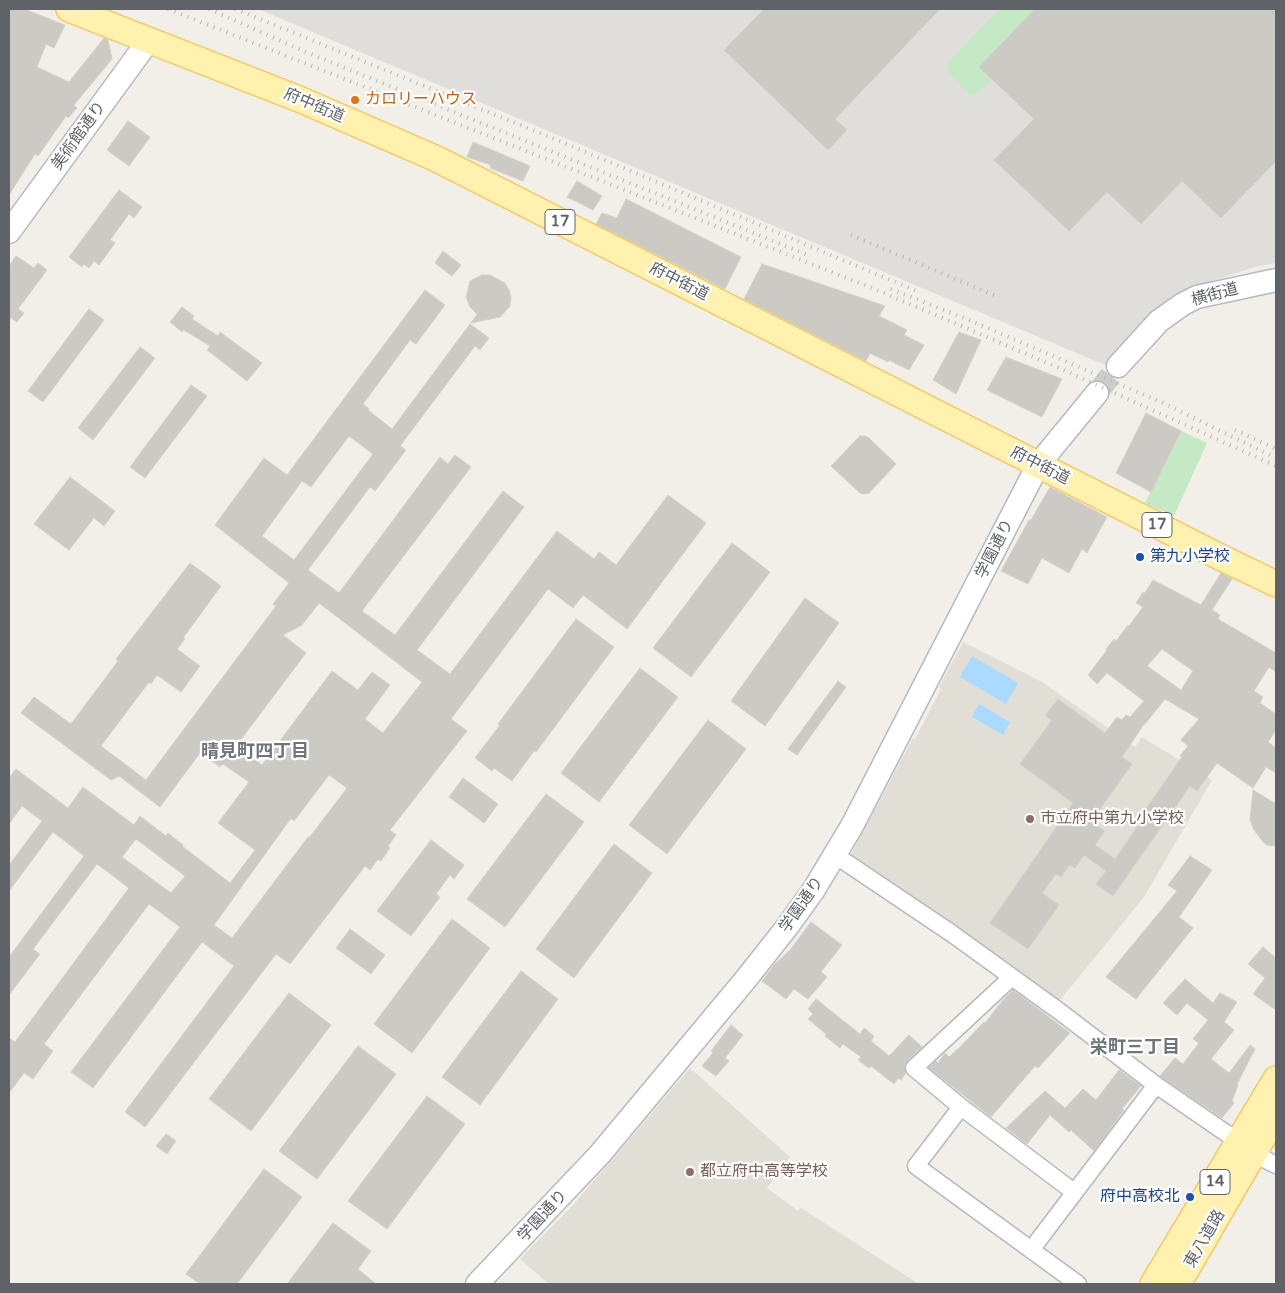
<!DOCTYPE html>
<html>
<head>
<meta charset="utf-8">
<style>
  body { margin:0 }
  #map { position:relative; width:1285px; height:1293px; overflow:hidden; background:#f1efe8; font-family:"Varela Round",sans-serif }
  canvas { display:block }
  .frame { position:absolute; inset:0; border:10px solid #5f6368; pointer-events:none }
</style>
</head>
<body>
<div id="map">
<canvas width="1285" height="1293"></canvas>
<div class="frame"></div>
</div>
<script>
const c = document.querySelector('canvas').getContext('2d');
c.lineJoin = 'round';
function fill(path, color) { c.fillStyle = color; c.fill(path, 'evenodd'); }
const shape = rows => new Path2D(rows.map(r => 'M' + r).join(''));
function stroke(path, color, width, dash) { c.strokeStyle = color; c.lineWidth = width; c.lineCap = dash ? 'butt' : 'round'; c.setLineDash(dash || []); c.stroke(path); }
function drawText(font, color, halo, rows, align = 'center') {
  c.font = font + ' "Varela Round","Noto Sans JP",sans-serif'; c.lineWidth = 4.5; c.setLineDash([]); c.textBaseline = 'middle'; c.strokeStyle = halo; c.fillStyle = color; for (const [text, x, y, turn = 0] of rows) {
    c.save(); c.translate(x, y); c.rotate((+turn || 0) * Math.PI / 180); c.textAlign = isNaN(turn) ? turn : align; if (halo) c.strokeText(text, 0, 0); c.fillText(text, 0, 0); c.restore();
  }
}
const industrial = shape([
  [258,9,1276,9,1276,263,1255,267,1191,288,1110,367]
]);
const education = shape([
  [963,642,1042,682,1135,747,1142,737,1212,780,1144,897,1061,999,1054,1000,849,858,913,738,915,739,941,689,939,687],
  [690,1068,790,1157,767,1188,798,1211,801,1208,919,1284,549,1284,520,1259,574,1204]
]);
const green = shape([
  [1000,9,1035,9,980,66,992,79,978,93,969,94,947,71,947,63],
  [1181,431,1207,443,1174,516,1145,503]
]);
const water = shape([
  [972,656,1018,683,1006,704,960,677],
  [979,704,1010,722,1003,735,972,717]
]);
const building = shape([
  [9,9,24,9,65,25,54,48,46,44,37,67,69,82,104,38,108,40,112,59,74,105,77,108,68,118,66,116,38,156,35,154,9,195,9,9],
  [764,9,940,9,835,119,847,130,828,150,724,50,764,9],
  [1035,9,1276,9,1276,161,1221,218,1182,181,1141,224,1107,192,1069,231,994,160,1034,119,979,67,1035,9],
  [128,121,150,137,129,166,107,150,128,121],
  [473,142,530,166,523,181,490,168,491,165,467,157,473,142],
  [577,181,602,196,593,210,567,197,577,181],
  [119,190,142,207,134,218,129,214,110,240,115,243,99,265,94,261,89,268,84,264,82,267,69,257,119,190],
  [626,199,741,257,725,289,596,224,602,213,617,218,626,199],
  [443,251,461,265,452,276,435,263,443,251],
  [16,256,34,268,38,263,47,270,18,309,24,313,17,322,11,318,9,321,9,266,16,256],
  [762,264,885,306,879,316,907,330,904,335,924,345,909,370,889,360,888,362,870,353,866,361,744,299,762,264],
  [482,275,490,275,505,283,509,290,511,298,510,306,500,317,471,323,477,314,470,307,466,297,470,281,482,275],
  [425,290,445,305,416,344,410,340,363,404,369,409,368,410,392,429,470,324,489,338,480,350,475,346,400,446,406,450,375,491,370,487,308,570,339,593,440,457,448,464,455,455,471,467,362,611,395,635,503,491,524,507,417,650,450,674,557,531,594,559,599,552,616,565,668,495,706,523,627,629,583,595,573,608,548,589,451,719,467,731,390,830,396,835,388,846,390,848,381,861,378,859,370,870,365,866,290,964,276,954,145,1127,125,1112,234,966,202,942,93,1088,71,1072,180,927,149,904,44,1044,53,1051,33,1079,24,1073,9,1093,9,1038,15,1042,129,888,97,864,33,949,40,954,9,995,9,957,84,856,53,832,9,891,9,865,42,821,22,806,9,824,9,778,16,769,68,808,83,787,134,825,140,816,166,836,168,833,183,845,182,846,230,883,255,850,218,823,249,782,223,764,220,767,200,753,160,807,119,776,111,780,21,713,34,697,71,724,118,661,116,659,190,563,221,586,183,638,185,639,177,649,200,666,181,692,157,675,151,684,149,682,101,746,146,780,276,606,273,604,289,583,215,525,264,458,287,475,425,290],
  [349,436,373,454,294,560,262,536,302,481,311,487,349,436],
  [319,603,422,682,383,733,365,719,390,685,372,672,358,690,332,671,262,765,236,746,306,653,283,635,302,625,319,603],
  [329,775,347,788,309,838,308,837,232,938,214,925,291,818,294,821,329,775],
  [136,839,185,876,171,893,122,857,136,839],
  [182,307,194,316,192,319,218,336,220,332,262,363,247,381,207,350,210,346,184,330,182,332,170,322,182,307],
  [89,309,104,320,43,402,28,391,89,309],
  [959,332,981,340,956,394,933,380,959,332],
  [140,347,155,358,93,440,78,428,140,347],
  [1006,357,1062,379,1042,417,987,390,1006,357],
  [191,385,207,396,145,478,130,467,191,385],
  [1146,413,1181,431,1151,492,1116,473,1146,413],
  [860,436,865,436,869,438,896,464,869,493,864,494,860,493,831,466,860,436],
  [70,477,115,511,104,526,94,518,69,550,34,524,70,477],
  [1050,487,1107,517,1087,553,1082,549,1069,573,1042,558,1028,584,1001,571,1029,520,1031,520,1050,487],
  [732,543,770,572,691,677,653,648,732,543],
  [1221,573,1232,579,1212,610,1220,615,1218,619,1276,653,1276,672,1269,667,1254,691,1263,697,1260,703,1276,714,1276,730,1268,742,1276,748,1276,773,1266,767,1253,788,1217,763,1197,791,1190,786,1113,896,1096,884,1106,871,1084,855,1075,868,1069,865,1061,877,1056,874,1042,893,1059,905,1028,949,990,923,1073,803,1020,764,1052,720,1045,716,1058,699,1105,733,1117,717,1122,720,1126,715,1130,717,1144,701,1107,673,1097,684,1088,675,1107,650,1106,649,1114,639,1116,641,1128,625,1129,626,1143,607,1136,603,1143,592,1145,593,1153,580,1201,605,1221,573],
  [1162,649,1193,671,1181,690,1147,666,1162,649],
  [1165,699,1199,719,1181,740,1188,746,1180,756,1182,757,1144,812,1146,814,1115,859,1095,845,1105,831,1091,822,1132,764,1122,757,1144,724,1145,724,1165,699],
  [805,598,839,623,765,726,731,701,805,598],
  [576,619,614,647,536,752,534,751,512,781,494,768,492,771,475,758,500,725,498,724,576,619],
  [640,668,678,697,599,802,561,773,640,668],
  [838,681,846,687,797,755,788,749,838,681],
  [708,720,746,749,667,854,629,825,708,720],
  [463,778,498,804,484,823,449,797,463,778],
  [1253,790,1276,804,1276,846,1267,845,1264,843,1254,830,1250,820,1253,790],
  [546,794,584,822,505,927,467,899,546,794],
  [431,840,464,865,454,879,450,875,436,894,440,897,411,936,377,911,431,840],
  [614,844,652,873,574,978,536,949,614,844],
  [1190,856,1212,870,1179,917,1193,928,1136,999,1106,977,1177,891,1168,885,1190,856],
  [452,919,490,948,412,1053,374,1024,452,919],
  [811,922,842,945,821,972,827,977,808,999,794,989,786,999,762,981,774,965,790,950,811,922],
  [350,929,385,955,371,974,336,948,350,929],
  [1263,947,1276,958,1276,1010,1253,994,1265,978,1248,964,1263,947],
  [521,971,558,999,480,1105,442,1077,521,971],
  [1185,979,1213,1003,1220,993,1237,1002,1224,1022,1234,1030,1211,1059,1229,1073,1250,1045,1255,1049,1237,1084,1238,1085,1232,1101,1234,1103,1222,1118,1160,1076,1175,1058,1183,1064,1199,1043,1193,1039,1208,1020,1187,1003,1177,1015,1163,1003,1185,979],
  [1013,990,1070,1033,1038,1068,1035,1066,991,1117,929,1068,936,1061,938,1063,945,1053,949,1057,961,1046,984,1022,985,1023,1003,1000,1013,990],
  [289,993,331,1025,251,1131,209,1099,289,993],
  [816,999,860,1034,864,1028,874,1036,871,1041,889,1056,909,1035,922,1047,907,1061,904,1066,906,1073,901,1080,898,1078,894,1084,871,1066,869,1068,858,1060,861,1057,843,1044,840,1048,825,1036,826,1034,808,1019,813,1014,808,1009,816,999],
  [731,1025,743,1035,725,1058,729,1061,716,1076,702,1066,713,1053,711,1051,731,1025],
  [358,1046,396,1074,317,1179,279,1151,358,1046],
  [1119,1070,1141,1086,1122,1109,1124,1110,1094,1151,1071,1130,1069,1132,1050,1115,1027,1144,1006,1128,1045,1091,1065,1108,1083,1089,1096,1100,1119,1070],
  [427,1096,465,1124,387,1229,348,1201,427,1096],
  [166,1134,176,1141,167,1154,156,1146,166,1134],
  [264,1169,302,1197,237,1284,200,1284,186,1274,264,1169],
  [333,1223,371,1251,358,1269,376,1284,287,1284,333,1223]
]);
const secondaryTunnel = shape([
  [1097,393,1118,366]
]);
const street = shape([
  [835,855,951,933,1059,1011,1156,1085,1239,1142],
  [1012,977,914,1068,961,1107,1074,1192],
  [961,1107,916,1166,1078,1284],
  [1254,1154,1276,1165],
  [1031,1250,1156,1085]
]);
const secondary = shape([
  [9,232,149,40],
  [1118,366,1159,321,1183,304,1197,297,1276,280],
  [477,1284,600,1154,746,979,787,927,813,891,852,826,1038,465,1097,393]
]);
const primary = shape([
  [69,9,299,99,437,159,1220,557,1276,584],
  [1153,1284,1276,1079],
  [1178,1284,1276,1115]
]);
const rail = shape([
  [168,9,877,290,1057,367,1276,466],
  [209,9,308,53,808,255],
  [235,9,545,135,919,292],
  [851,235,996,296],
  [891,289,969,320,1161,402,1276,458],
  [1235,430,1276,449]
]);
const markers = [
  [355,100,5,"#e8710a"],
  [1140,557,5,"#1a4fb4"],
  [1030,819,5,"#8d6e63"],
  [690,1172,5,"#8d6e63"],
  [1190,1197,5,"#1a4fb4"]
];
const shields = [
  [560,222,30],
  [1157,525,30],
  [1215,1182,30]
];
const shieldNames = [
  ["17",560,222],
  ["17",1157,525],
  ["14",1215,1182]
];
const foodNames = [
  ["カロリーハウス",365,100]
];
const streetNames = [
  ["府中街道",314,106,23],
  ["美術館通り",79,136,-54],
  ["府中街道",679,282,27],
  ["横街道",1215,295,-15],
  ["府中街道",1040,466,27],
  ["学園通り",995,549,-63],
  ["学園通り",802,905,-55],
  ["学園通り",543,1216,-47],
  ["東八道路",1205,1239,-60]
];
const transitNames = [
  ["第九小学校",1150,557],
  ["府中高校北",1180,1197,"right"]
];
const educationNames = [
  ["市立府中第九小学校",1040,819],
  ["都立府中高等学校",700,1172]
];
const neighbourhoodNames = [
  ["晴見町四丁目",255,752],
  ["栄町三丁目",1135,1048]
];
fill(industrial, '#e0deda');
fill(education, '#e1ded6');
fill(green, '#c5e8c5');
fill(water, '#aadaff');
fill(building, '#cccac5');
stroke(building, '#d6d1c6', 1);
stroke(secondaryTunnel, '#ccccc8', 22, [22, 11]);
stroke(street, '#b5b8bc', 19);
stroke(secondary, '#b6babf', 25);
stroke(primary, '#f2c960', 28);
stroke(street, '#fff', 16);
stroke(secondary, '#fff', 22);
stroke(primary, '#fff2af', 25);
stroke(rail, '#b6b7b8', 4, [1, 6]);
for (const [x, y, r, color] of markers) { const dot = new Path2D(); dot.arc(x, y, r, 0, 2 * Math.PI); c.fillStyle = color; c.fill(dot); stroke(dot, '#fff', 2); }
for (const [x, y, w] of shields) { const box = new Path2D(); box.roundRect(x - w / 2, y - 12.5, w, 25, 4); c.fillStyle = '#fff'; c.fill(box); stroke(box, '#5f6368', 1); }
drawText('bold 15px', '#5f6368', null, shieldNames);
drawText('16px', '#c56008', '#fff', foodNames, 'left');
drawText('16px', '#5f6368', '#fff', streetNames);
drawText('16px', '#164399', '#fff', transitNames, 'left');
drawText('16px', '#785e54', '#fff', educationNames, 'left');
drawText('bold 18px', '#70757a', '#fff', neighbourhoodNames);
</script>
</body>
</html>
